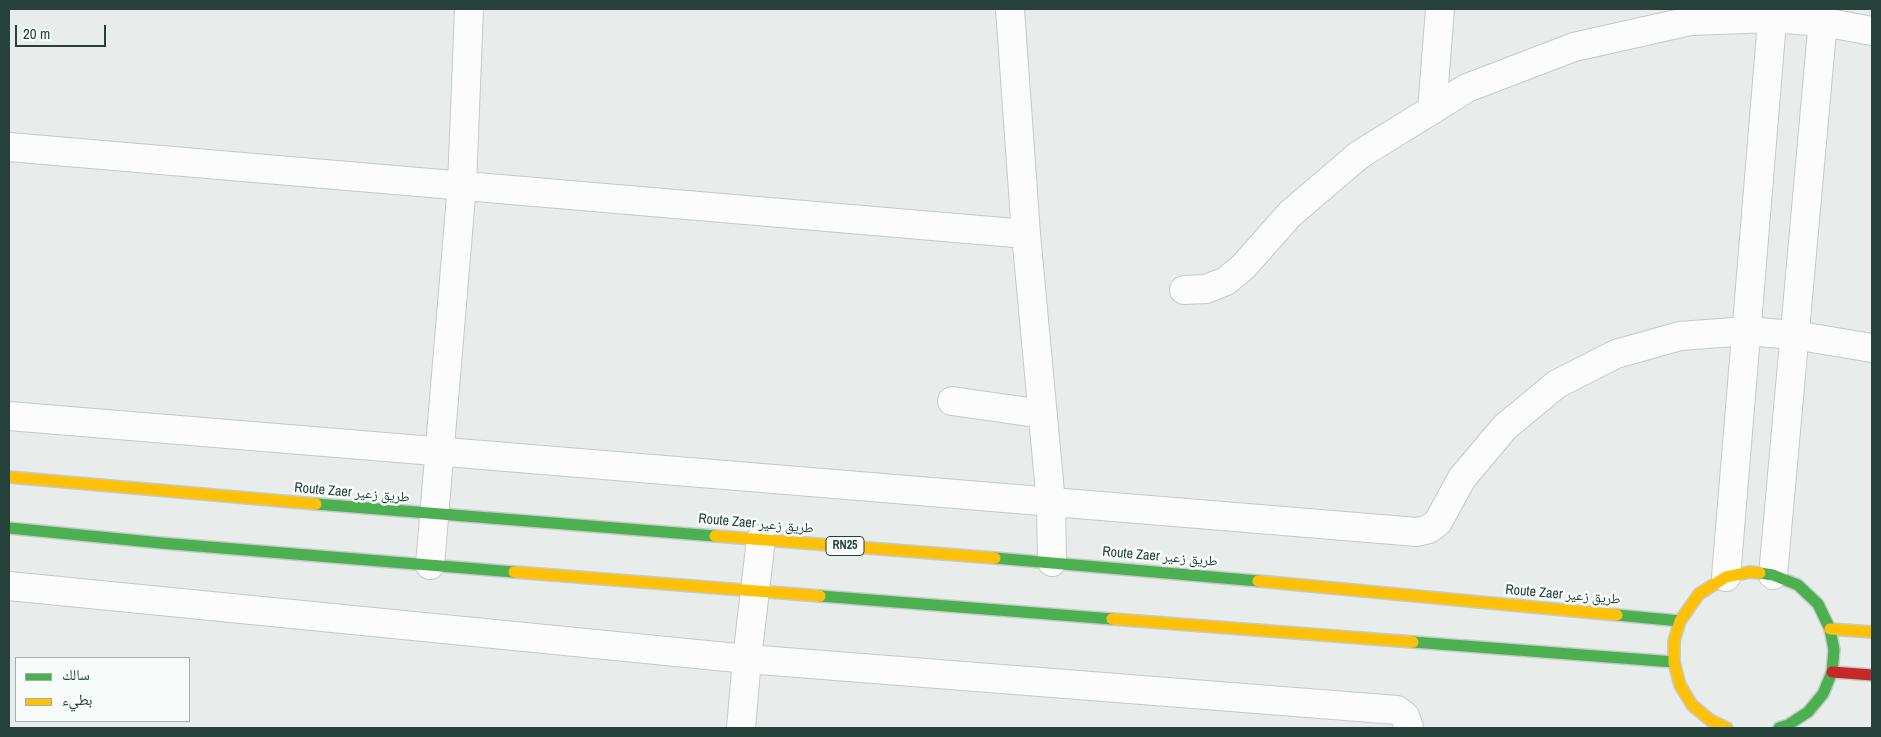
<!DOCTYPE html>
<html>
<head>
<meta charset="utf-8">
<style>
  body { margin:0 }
  #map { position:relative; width:1881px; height:737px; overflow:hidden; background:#e8edeb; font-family:"Archivo Narrow","Noto Naskh Arabic",sans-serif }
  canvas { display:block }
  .frame { position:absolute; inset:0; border:10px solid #24423a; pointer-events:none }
  .legend { position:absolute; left:15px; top:657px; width:175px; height:65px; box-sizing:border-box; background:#f7fbf9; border:1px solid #a3b1ad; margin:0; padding:6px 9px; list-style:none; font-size:15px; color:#24423a }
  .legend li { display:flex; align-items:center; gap:10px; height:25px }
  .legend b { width:25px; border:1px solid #a3b1ad }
  .scale { position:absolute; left:15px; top:25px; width:91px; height:22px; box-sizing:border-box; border:2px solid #24423a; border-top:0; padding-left:6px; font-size:15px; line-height:18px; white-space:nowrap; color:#24423a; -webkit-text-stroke:4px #f7fbf9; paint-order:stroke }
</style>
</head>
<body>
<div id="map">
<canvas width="1881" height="737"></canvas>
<div class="frame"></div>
<ul class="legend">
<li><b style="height:6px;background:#4caf50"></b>سالك</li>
<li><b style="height:6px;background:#ffc107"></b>بطيء</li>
</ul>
<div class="scale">20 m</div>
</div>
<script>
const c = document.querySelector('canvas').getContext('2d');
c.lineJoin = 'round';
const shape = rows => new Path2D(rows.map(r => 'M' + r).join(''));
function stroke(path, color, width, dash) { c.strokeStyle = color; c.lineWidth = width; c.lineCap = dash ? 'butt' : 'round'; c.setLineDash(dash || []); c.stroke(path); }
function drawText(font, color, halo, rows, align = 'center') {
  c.font = font + ' "Archivo Narrow","Noto Naskh Arabic",sans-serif'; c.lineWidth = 5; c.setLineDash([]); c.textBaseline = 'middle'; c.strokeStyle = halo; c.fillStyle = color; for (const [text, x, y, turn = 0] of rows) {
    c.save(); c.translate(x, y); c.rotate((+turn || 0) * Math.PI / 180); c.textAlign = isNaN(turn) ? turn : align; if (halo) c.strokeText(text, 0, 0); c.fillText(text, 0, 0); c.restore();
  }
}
const street = shape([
  [1010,9,1026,234,1051,503,1052,562],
  [1432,110,1440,9],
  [9,147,1026,234],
  [1184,290,1206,289,1226,281,1243,267,1290,214,1359,155,1467,88,1574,47,1690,21,1772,18,1823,22,1872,31],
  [952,401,1043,414],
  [9,416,1417,532,1429,529,1438,522,1462,478,1505,427,1557,384,1616,354,1680,336,1747,331,1794,335,1872,348],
  [430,565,462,185,469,9],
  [1773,575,1824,9],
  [1726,577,1773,9],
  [9,586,747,659,1397,710,1405,716,1409,728],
  [741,728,747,659,761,539]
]);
const fast = shape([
  [316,504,715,536],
  [9,528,161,543,514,572],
  [995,558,1258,581],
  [1760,573,1773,575,1798,585,1818,604,1830,629,1834,650,1832,672,1823,694,1808,712,1788,725,1779,728],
  [820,596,1112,619],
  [1617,615,1680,621],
  [1413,642,1674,662]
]);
const slow = shape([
  [9,477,316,504],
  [715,536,995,558],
  [514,572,820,596],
  [1258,581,1617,615],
  [1112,619,1413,642],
  [1830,629,1872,632],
  [1727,728,1710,720,1692,705,1680,685,1674,662,1674,641,1680,621,1699,594,1726,577,1750,572,1760,573]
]);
const jam = shape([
  [1832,672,1872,675]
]);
const shields = [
  [845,546,38]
];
const shieldNames = [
  ["RN25",845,546]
];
const streetNames = [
  ["Route Zaer طريق زعير",352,493,5],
  ["Route Zaer طريق زعير",756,524,5],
  ["Route Zaer طريق زعير",1160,557,5],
  ["Route Zaer طريق زعير",1563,595,5]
];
stroke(street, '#c5cac8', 30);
stroke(fast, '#c3ccc9', 14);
stroke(slow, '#c3ccc9', 14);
stroke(jam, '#c3ccc9', 14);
stroke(street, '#fcfcfc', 28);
stroke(fast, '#4caf50', 11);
stroke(slow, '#ffc107', 11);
stroke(jam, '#c62828', 11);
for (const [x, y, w] of shields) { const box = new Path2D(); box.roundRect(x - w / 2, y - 9.5, w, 19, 4); c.fillStyle = '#f7fbf9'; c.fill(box); stroke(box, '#24423a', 1); }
drawText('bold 12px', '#24423a', null, shieldNames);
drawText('14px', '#24423a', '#f7fbf9', streetNames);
</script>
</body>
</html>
